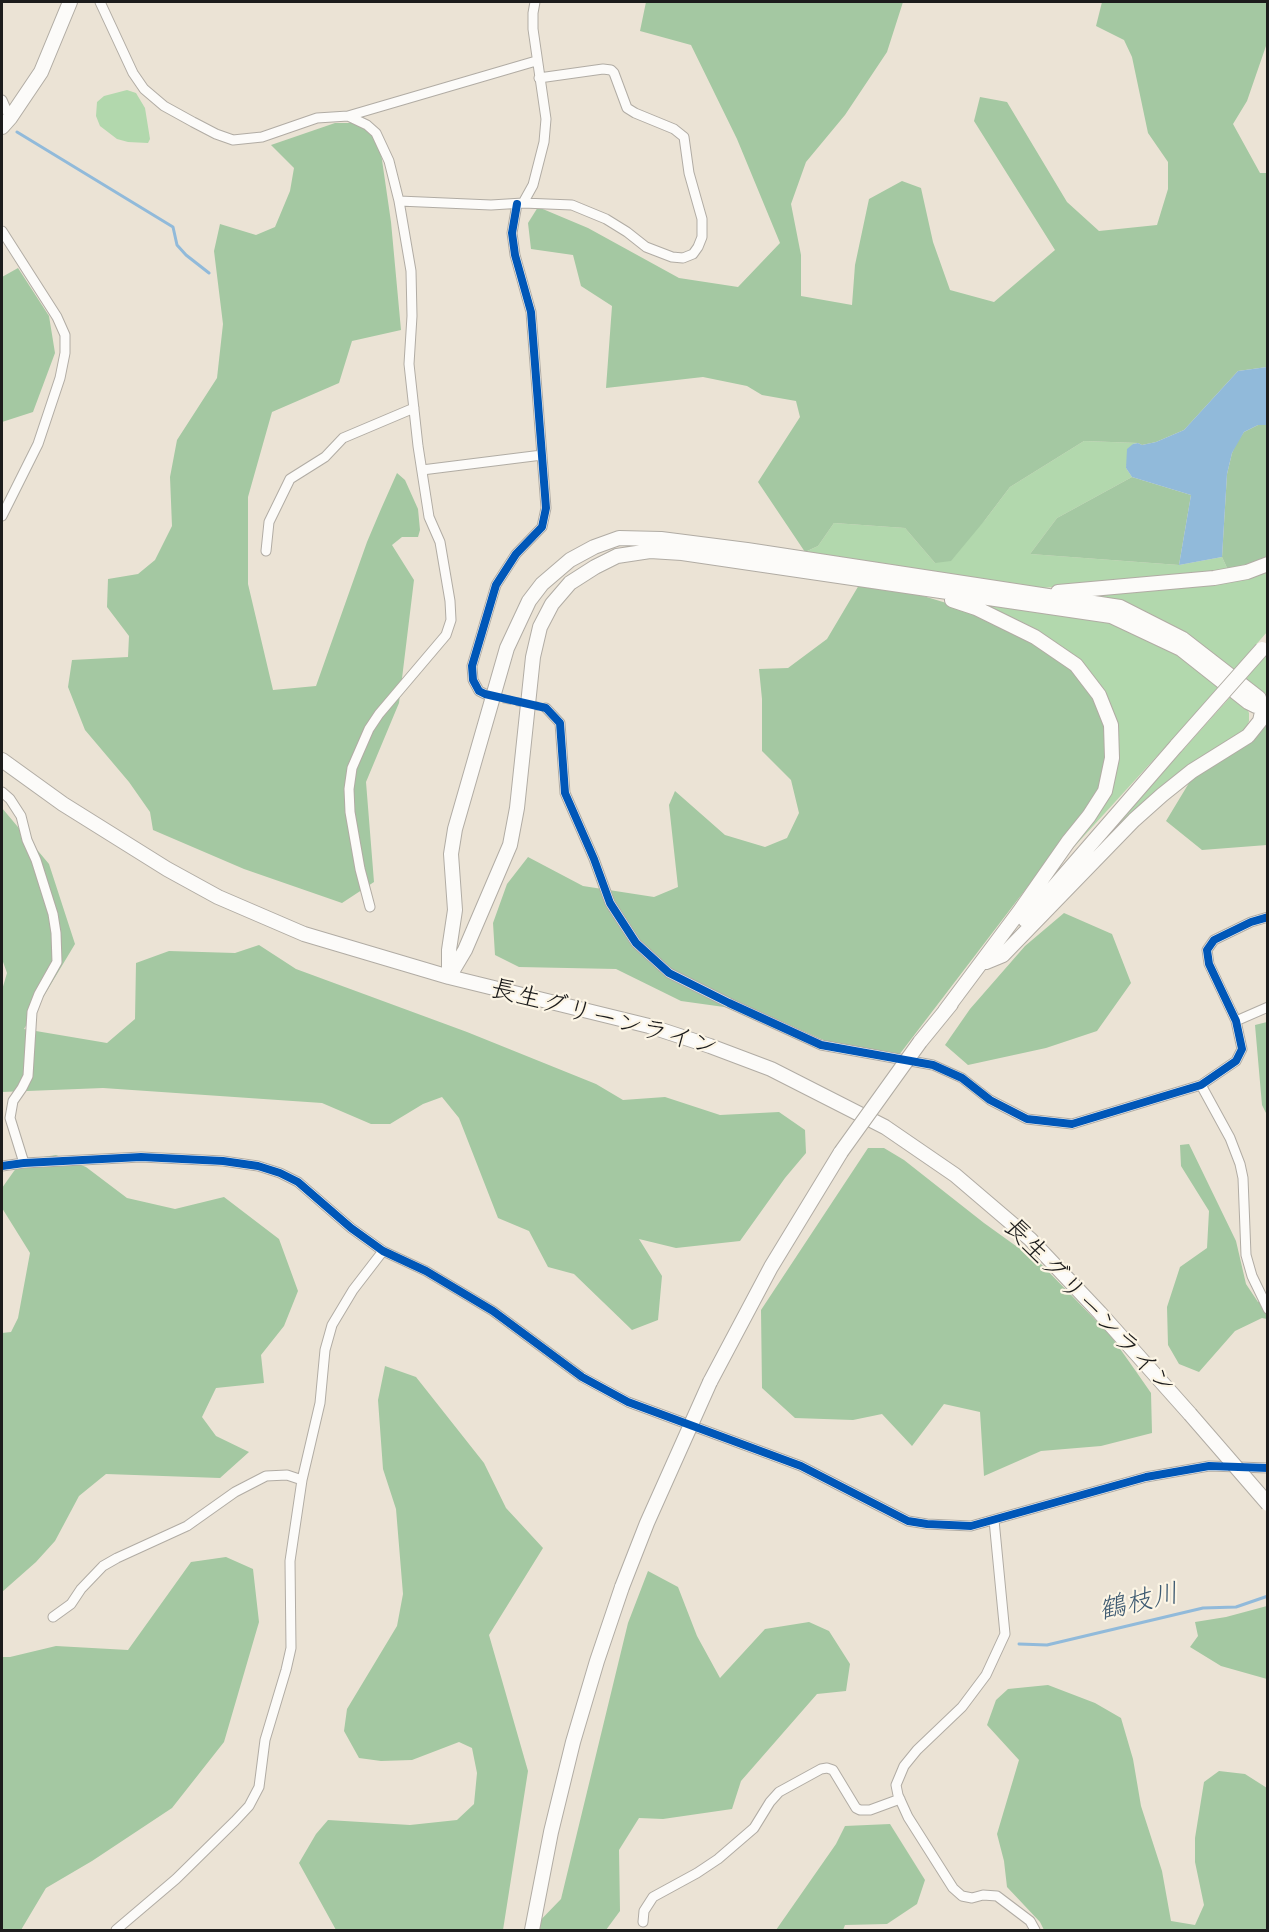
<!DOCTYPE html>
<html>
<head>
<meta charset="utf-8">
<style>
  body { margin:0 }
  #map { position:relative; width:1269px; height:1932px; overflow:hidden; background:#ebe3d5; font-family:Itim,sans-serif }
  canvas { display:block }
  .frame { position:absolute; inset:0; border:3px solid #1c1c1c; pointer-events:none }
</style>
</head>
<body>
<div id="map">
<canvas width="1269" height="1932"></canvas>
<div class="frame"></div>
</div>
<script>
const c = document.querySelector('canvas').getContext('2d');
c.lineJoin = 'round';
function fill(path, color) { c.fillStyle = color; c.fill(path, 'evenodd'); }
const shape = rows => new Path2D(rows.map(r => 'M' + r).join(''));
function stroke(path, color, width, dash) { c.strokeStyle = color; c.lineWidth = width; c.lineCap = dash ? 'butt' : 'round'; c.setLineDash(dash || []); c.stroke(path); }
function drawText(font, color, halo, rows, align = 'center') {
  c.font = font + ' Itim,"Klee One",sans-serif'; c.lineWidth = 4.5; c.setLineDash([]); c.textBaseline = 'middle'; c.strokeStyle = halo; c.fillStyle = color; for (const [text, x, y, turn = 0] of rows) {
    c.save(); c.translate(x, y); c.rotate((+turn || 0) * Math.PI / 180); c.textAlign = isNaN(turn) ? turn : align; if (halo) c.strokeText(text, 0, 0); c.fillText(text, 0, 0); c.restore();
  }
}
const green = shape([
  [127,90,136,93,145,108,150,139,148,143,128,142,117,139,100,126,96,116,97,102,104,96],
  [1084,441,1138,443,1133,444,1126,468,1132,477,1057,518,1030,554,1179,565,1222,557,1228,570,1043,588,1010,586,829,560,805,552,818,546,834,523,905,528,935,563,985,520,1010,487],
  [1267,570,1267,632,1234,670,1206,648,1165,622,1086,595],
  [974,602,1103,620,1124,627,1177,652,1221,686,1073,848,1071,847],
  [1267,653,1267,694,1259,692,1245,680],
  [1232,695,1245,704,1249,713,1249,721,1245,731,1050,899]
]);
const forest = shape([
  [646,2,903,2,887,52,845,115,806,162,791,204,801,255,801,296,852,305,855,265,869,199,902,181,921,188,933,242,950,290,994,302,1055,250,974,121,980,97,1007,102,1067,202,1099,231,1157,225,1168,189,1168,162,1148,133,1132,57,1124,40,1096,26,1102,2,1267,2,1267,43,1247,101,1233,124,1260,173,1267,173,1267,367,1238,371,1184,430,1156,442,1142,445,1138,443,1084,441,1010,487,985,520,951,561,935,563,905,528,834,523,818,546,805,552,758,482,800,417,796,401,762,395,747,386,703,377,606,388,612,306,581,286,573,255,531,249,528,223,538,207,588,228,679,278,738,287,780,243,737,139,691,45,640,31],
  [335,123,366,123,381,153,391,222,401,330,352,341,339,383,272,412,248,497,248,584,273,690,316,686,367,542,381,509,397,473,405,480,418,509,420,530,418,537,402,537,392,545,414,580,399,703,366,782,374,882,342,903,244,869,153,830,150,812,129,782,85,730,68,687,72,660,128,657,129,636,107,607,108,579,138,574,155,560,172,526,170,477,177,440,217,378,223,324,214,251,220,224,256,235,275,227,290,191,294,168,271,145],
  [18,268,49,316,55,353,33,412,2,422,2,277],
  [1258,425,1267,425,1267,558,1228,570,1222,557,1227,474,1232,453,1237,442,1244,432],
  [1132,477,1191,495,1179,565,1030,554,1057,518],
  [859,585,910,592,953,605,1001,625,1031,641,1066,664,1085,684,1096,700,1103,719,1108,748,1100,786,1093,801,899,1055,828,1042,760,1012,681,1001,616,969,519,967,495,955,493,923,507,884,528,857,583,886,654,897,678,887,669,805,675,791,725,835,765,847,787,838,799,813,791,780,762,751,762,699,759,669,788,668,827,639],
  [1267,723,1267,845,1202,850,1166,821,1192,778,1245,744],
  [2,808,49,864,75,944,24,1029,107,1043,135,1019,136,963,169,951,235,953,259,945,296,969,467,1032,596,1084,623,1100,665,1097,720,1115,779,1112,805,1130,806,1153,785,1178,740,1241,676,1248,639,1239,662,1276,658,1320,632,1330,574,1274,548,1267,529,1231,498,1218,459,1118,442,1097,423,1104,390,1124,371,1124,322,1103,103,1088,2,1092,2,990,7,973,2,959],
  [1064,913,1112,934,1131,983,1097,1031,1046,1048,968,1065,945,1045,970,1009,1025,946],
  [1267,1022,1268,1022,1267,1115,1262,1105,1255,1025],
  [1189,1144,1236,1241,1246,1284,1258,1302,1267,1302,1267,1319,1262,1318,1235,1331,1199,1372,1179,1364,1168,1345,1167,1307,1180,1267,1207,1248,1209,1211,1181,1166,1180,1145],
  [868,1148,884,1148,904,1160,984,1223,1041,1264,1111,1336,1135,1370,1151,1393,1152,1433,1101,1446,1041,1451,984,1476,980,1412,944,1404,912,1446,882,1414,853,1420,795,1418,762,1388,761,1310],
  [56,1155,86,1167,127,1198,175,1209,224,1197,279,1239,298,1291,284,1326,261,1355,264,1383,216,1388,202,1417,216,1436,249,1452,220,1478,106,1474,79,1496,55,1541,36,1562,2,1592,2,1333,11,1332,18,1318,30,1253,2,1208,2,1188,14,1171,24,1160],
  [385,1366,416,1377,484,1463,506,1508,543,1548,489,1635,528,1771,503,1930,336,1930,299,1863,316,1834,328,1820,410,1825,457,1820,474,1804,477,1773,472,1748,459,1742,412,1760,381,1761,359,1758,344,1731,347,1709,397,1626,403,1594,396,1509,383,1469,378,1400],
  [226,1557,253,1569,259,1622,224,1742,172,1808,92,1861,46,1888,21,1930,2,1930,2,1657,10,1657,56,1646,128,1650,191,1562],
  [648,1571,678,1587,697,1636,720,1678,765,1629,809,1622,829,1631,850,1664,846,1691,817,1694,741,1781,732,1809,663,1819,639,1818,619,1850,620,1911,606,1930,531,1930,561,1899,628,1623],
  [1267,1606,1267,1679,1221,1666,1190,1647,1198,1636,1195,1622,1226,1617],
  [1048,1685,1095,1703,1121,1718,1133,1759,1141,1806,1162,1871,1171,1921,1195,1925,1204,1905,1195,1862,1195,1838,1204,1782,1219,1771,1245,1774,1267,1788,1267,1930,1044,1930,1040,1922,1007,1887,1004,1861,997,1834,1019,1760,987,1725,996,1700,1008,1689],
  [890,1824,925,1880,917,1904,887,1924,845,1925,843,1930,776,1930,836,1844,845,1826]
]);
const water = shape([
  [1267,367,1267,425,1258,425,1244,432,1232,453,1227,474,1222,557,1179,565,1191,495,1132,477,1126,468,1127,449,1133,444,1138,443,1142,445,1156,442,1184,430,1238,371]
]);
const stream = shape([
  [17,132,173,227,177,245,186,255,209,273],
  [1019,1644,1047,1645,1203,1608,1236,1607,1268,1596]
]);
const minorTunnel = shape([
  [490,696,546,708]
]);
const minor = shape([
  [100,2,133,73,144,89,164,106,193,122,216,134,233,140,262,137,317,118,348,116,367,125,376,133,389,161,399,201,411,271,412,316,409,364,418,446,429,517,440,542,450,601,451,620,446,635,379,714,369,729,352,768,349,789,350,812,360,869,370,907],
  [2,100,10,118],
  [348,116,536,61],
  [399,201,491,205,523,203,572,205,606,219,627,232,646,247,672,257,683,258,693,254,698,247,702,237,702,219,689,173,684,137,674,129,635,113,627,108,614,73,611,70,603,69,539,78],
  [523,203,533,185,544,142,546,119,533,29,533,13,535,2],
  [2,231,57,317,65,335,65,353,60,378,38,444,2,516],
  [422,470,542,455],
  [266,551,269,522,290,479,325,457,343,438,414,408],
  [485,694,479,691,473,680,472,666,496,585,516,554,542,527,546,508,531,312,515,255,512,233,517,204],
  [546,708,560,723,565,793,594,859,610,903,636,943,669,973,729,1003,821,1045,933,1065,962,1078,990,1100,1027,1119,1072,1124,1201,1085,1236,1061,1242,1049,1236,1021,1209,964,1207,950,1214,940,1251,922,1268,917],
  [2,792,10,799,21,816,27,840,36,860,53,914,56,933,57,962,39,994,32,1012,28,1076,22,1088,13,1101,10,1118,24,1163],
  [1236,1021,1268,1007],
  [1201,1085,1230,1138,1240,1164,1243,1178,1246,1255,1252,1276,1268,1309],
  [2,1166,24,1163,141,1157,223,1161,258,1166,280,1173,298,1182,351,1228,383,1251,426,1271,493,1311,582,1377,628,1402,801,1466,908,1521,927,1524,971,1526,1146,1477,1209,1466,1268,1468],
  [994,1520,1005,1634,986,1675,962,1707,917,1750,904,1766,896,1785,898,1795,908,1817,953,1888,962,1896,972,1898,983,1895,997,1896,1030,1921,1035,1930],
  [53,1617,71,1604,81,1589,103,1566,117,1558,187,1526,235,1492,266,1476,287,1475,302,1480],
  [643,1922,644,1911,653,1897,697,1873,718,1859,754,1828,770,1802,779,1792,821,1769,827,1768,833,1770,856,1808,860,1810,870,1810,900,1799],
  [116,1930,176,1879,235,1821,249,1806,259,1787,265,1740,286,1670,291,1648,290,1561,302,1480,320,1403,325,1350,332,1325,353,1290,383,1251]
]);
const highway = shape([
  [2,127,10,118,41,72,70,2],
  [1058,592,1214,578,1247,572,1268,564],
  [2,760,63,804,167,869,218,897,304,934,449,977,649,1026,710,1046,771,1069,885,1127,955,1175,1030,1239,1100,1313,1190,1414],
  [1025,920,1177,745],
  [449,977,449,950,455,910,451,854,455,829,507,648,529,601,542,584,570,560,594,547,619,538,661,539,747,550,1120,607,1183,639,1259,698,1262,712,1260,721,1248,736,1192,771,1162,795,1134,820,1003,955,986,962],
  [449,977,465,950,510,845,517,808,533,657,540,627,552,604,570,583,595,567,617,556,650,551,682,553,1111,616,1181,649,1248,702,1256,706,1268,706],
  [945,1011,1019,912,1068,842,1089,816,1105,791,1112,758,1111,725,1099,695,1076,665,1035,637,976,608,952,600],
  [920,1042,951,1004],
  [710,1382,771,1267,841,1152],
  [532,1930,551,1832,573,1742,597,1661,622,1587]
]);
const highwayBridge = shape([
  [1177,745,1262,649],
  [841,1152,920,1042],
  [1190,1414,1268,1504],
  [622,1587,647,1523,710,1382]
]);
const cycleway = shape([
  [517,204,512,233,515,255,531,312,546,508,542,527,516,554,496,585,472,666,473,680,479,691,485,694,546,708,560,723,565,793,594,859,610,903,636,943,669,973,729,1003,821,1045,933,1065,962,1078,990,1100,1027,1119,1072,1124,1201,1085,1236,1061,1242,1049,1236,1021,1209,964,1207,950,1214,940,1251,922,1268,917],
  [2,1166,24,1163,141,1157,223,1161,258,1166,280,1173,298,1182,351,1228,383,1251,426,1271,493,1311,582,1377,628,1402,801,1466,908,1521,927,1524,971,1526,1146,1477,1209,1466,1268,1468]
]);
const streetNames = [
  ["長生グリーンライン",604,1019,15],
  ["長生グリーンライン",1089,1307,46]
];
const waterNames = [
  ["鶴枝川",1139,1603,-13]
];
fill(green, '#b2d8ad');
fill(forest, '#a4c8a2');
fill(water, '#91bada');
stroke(stream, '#91bada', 3);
stroke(minorTunnel, '#c2bbb0', 9, [9, 4.5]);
stroke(minor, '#b1aca4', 11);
stroke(highway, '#b1aca4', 16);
stroke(minor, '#fcfbf9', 9);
stroke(highway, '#fcfbf9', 14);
stroke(highwayBridge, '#b1aca4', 16, []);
stroke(highwayBridge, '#fcfbf9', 14);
stroke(cycleway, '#0057b8', 8);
drawText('26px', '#1c1c1c', '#fcf5e5', streetNames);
drawText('italic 27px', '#3f5b72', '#fcf5e5', waterNames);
</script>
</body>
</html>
